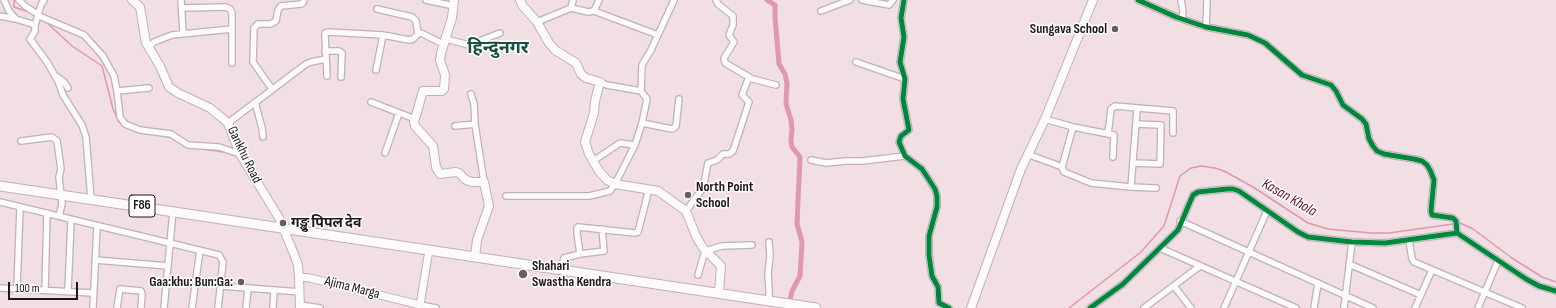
<!DOCTYPE html>
<html>
<head>
<meta charset="utf-8">
<style>
  body { margin:0 }
  #map { position:relative; width:1556px; height:308px; overflow:hidden; background:#f1dfe4; font-family:"Sofia Sans Condensed",sans-serif }
  canvas { display:block }
  .scale { position:absolute; left:8px; top:282px; width:70px; height:18px; box-sizing:border-box; border:2px solid #201518; border-top:0; padding-left:5px; font-size:12px; line-height:14px; white-space:nowrap; color:#201518; -webkit-text-stroke:3px #fff; paint-order:stroke }
</style>
</head>
<body>
<div id="map">
<canvas width="1556" height="308"></canvas>
<div class="scale">100 m</div>
</div>
<script>
const c = document.querySelector('canvas').getContext('2d');
c.lineJoin = 'round';
const shape = rows => new Path2D(rows.map(r => 'M' + r).join(''));
function stroke(path, color, width, dash) { c.strokeStyle = color; c.lineWidth = width; c.lineCap = dash ? 'butt' : 'round'; c.setLineDash(dash || []); c.stroke(path); }
function drawText(font, color, halo, rows, align = 'center') {
  c.font = font + ' "Sofia Sans Condensed","Noto Sans Devanagari",sans-serif'; c.lineWidth = 3; c.setLineDash([]); c.textBaseline = 'middle'; c.strokeStyle = halo; c.fillStyle = color; for (const [text, x, y, turn = 0] of rows) {
    c.save(); c.translate(x, y); c.rotate((+turn || 0) * Math.PI / 180); c.textAlign = isNaN(turn) ? turn : align; if (halo) c.strokeText(text, 0, 0); c.fillText(text, 0, 0); c.restore();
  }
}
const stream = shape([
  [14,0,14,7,32,13],
  [45,21,72,46,102,66,113,109,119,122,123,124],
  [163,136,173,138],
  [190,147,230,153],
  [1069,308,1141,252,1164,226,1180,176,1191,168,1201,166,1215,168,1224,171,1253,187,1308,223,1328,229,1371,233,1389,233,1460,223,1473,229,1512,258,1542,277,1556,282]
]);
const canal = shape([
  [767,0,775,5,775,17,779,64,785,74,787,83,786,104,791,120,792,130,791,140,792,147,800,157,797,224,802,242,800,276,792,291,789,305]
]);
const minor = shape([
  [4,0,9,11,16,19],
  [19,0,25,6,39,15],
  [181,0,183,33],
  [426,0,454,6],
  [862,0,889,5,893,0],
  [904,0,901,18,904,37,900,62,905,79,903,99,909,130,901,136,899,142,905,156,922,169,935,189,937,196,937,207,929,236,929,255,932,276,938,287,939,303,949,308],
  [1138,0,1176,17,1206,27,1248,35,1265,43,1302,75,1331,85,1336,91,1343,105,1362,119,1366,124,1369,139,1373,146,1377,151,1384,154,1414,159,1422,161,1427,165,1430,170,1434,180,1431,211,1432,215,1453,218,1456,221,1457,233],
  [1181,0,1183,11,1182,19],
  [182,8,226,7,230,9,232,13,232,63],
  [571,8,573,0],
  [377,9,412,17,416,21,418,34],
  [594,11,599,0],
  [821,11,850,0],
  [0,16,16,19,35,25,41,5,44,0],
  [39,16,84,35,103,56,114,76,117,91,120,117,125,124,140,130,171,134,188,145,219,147,240,154],
  [537,22,571,8,588,12,594,11,658,35],
  [35,25,35,31,30,39,47,62,58,81,63,95,82,125,86,137,91,199],
  [1206,27,1207,0],
  [446,39,469,45,500,33],
  [149,47,154,42,172,35,232,29],
  [325,51,339,51,342,53,341,77],
  [856,62,905,79],
  [376,70,383,35],
  [56,76,64,82,68,88],
  [327,76,325,35,325,33,328,32,383,35,409,40,413,39,418,34,421,33,443,44],
  [749,78,776,85],
  [600,82,607,85,641,91,642,65,651,50,674,0],
  [272,89,253,62,254,28,258,24,270,24,276,21,278,10,281,6,301,4,303,3,304,0],
  [117,91,149,88],
  [471,94,474,104,475,124,484,182],
  [255,102,262,128,263,137],
  [371,102,415,119],
  [1045,119,1073,127,1114,135,1113,157],
  [228,123,306,64,311,62,326,59],
  [642,123,672,129,674,128,676,126,679,99],
  [455,126,475,124],
  [1108,134,1111,109,1115,106,1173,111,1173,133],
  [21,141,52,137,57,141,61,169,59,177,62,204,59,216],
  [385,153,399,113],
  [1027,154,1057,165,1062,167,1064,172,1091,183,1131,187,1156,188],
  [811,160,826,163,846,161,862,161,905,156],
  [593,161,620,143,635,145],
  [1133,163,1160,164,1161,125,1136,124],
  [1062,167,1073,127],
  [1131,187,1137,109],
  [506,196,589,196,610,191,615,184,635,145,642,123,647,99,641,91],
  [0,202,219,255,223,262,218,308],
  [686,211,703,188,708,163,717,160,723,154,729,154,733,151,749,102,742,95,749,77,725,63,724,58,734,42,729,35,733,25,733,16,718,4,716,0],
  [1180,221,1373,308],
  [1409,240,1412,259,1414,262,1522,308],
  [1160,248,1296,308],
  [580,254,604,251,602,229],
  [95,260,168,266],
  [1349,264,1421,295],
  [561,269,564,258,580,254,577,233,577,228,578,227,635,233,638,232,649,189],
  [698,275,704,254,709,250,722,246,752,245],
  [221,286,300,292],
  [1174,286,1191,308],
  [0,288,93,293],
  [17,288,20,207],
  [45,290,47,213],
  [68,291,71,220],
  [769,301,769,289,768,274,770,256,769,242],
  [300,305,320,308],
  [93,308,97,226],
  [117,308,120,289,141,291,142,294,141,308],
  [164,308,173,211],
  [192,308,200,250],
  [246,308,248,289],
  [273,308,274,291],
  [420,308,420,305,436,308],
  [1090,308,1123,284,1178,230,1193,195,1198,192,1227,189,1233,189,1239,191,1298,232,1308,237,1352,242,1385,243,1457,233,1526,279,1539,286,1556,291],
  [1144,308,1200,266],
  [1224,308,1267,211],
  [1314,308,1318,283],
  [1344,308,1352,242],
  [1415,308,1432,270],
  [1478,308,1498,261]
]);
const tertiary = shape([
  [299,277,310,278,420,305,429,250]
]);
const secondary = shape([
  [132,0,140,7,146,43,160,66,169,87,178,93,210,108,228,123,240,154,279,218,294,254,298,265,299,277,300,308],
  [454,0,452,18,441,53,440,60,445,75,444,89,442,91,423,91,414,122,415,126,433,146,436,167,440,174,456,172,459,173,466,180,472,182,484,182,489,206,477,240,475,257],
  [520,0,522,5,537,22,549,43,555,50,576,63,581,74,586,78,600,82,595,101,594,113,585,142,589,154,599,171,607,180,615,184,658,191,686,211,696,236,703,248,721,266,719,293],
  [971,308,1021,169,1045,119,1093,0]
]);
const primary = shape([
  [0,186,816,308]
]);
const cycleway = shape([
  [904,0,901,18,904,37,900,62,905,79,903,99,909,130,901,136,899,142,905,156,922,169,935,189,937,196,937,207,929,236,929,255,932,276,938,287,939,303,949,308],
  [1138,0,1176,17,1206,27,1248,35,1265,43,1302,75,1331,85,1336,91,1343,105,1362,119,1366,124,1369,139,1373,146,1377,151,1384,154,1414,159,1422,161,1427,165,1430,170,1434,180,1431,211,1432,215,1453,218,1456,221,1457,233],
  [1090,308,1123,284,1178,230,1193,195,1198,192,1227,189,1233,189,1239,191,1298,232,1308,237,1352,242,1385,243,1457,233,1526,279,1539,286,1556,291]
]);
const markers = [
  [1115,29,4,"#695c5f"],
  [688,195,4,"#695c5f"],
  [283,223,4,"#695c5f"],
  [523,274,5,"#695c5f"],
  [241,282,4,"#695c5f"]
];
const shields = [
  [142,206,26]
];
const shieldNames = [
  ["F86",142,206]
];
const poiNames = [
  ["Sungava School",1107,29,"right"],
  ["North Point",696,187],
  ["School",696,203],
  ["गङ्खु पिपल देव",291,223],
  ["Shahari",532,266],
  ["Swastha Kendra",532,282],
  ["Gaa:khu: Bun:Ga:",233,282,"right"]
];
const streetNames = [
  ["Gankhu Road",244,155,64],
  ["Ajima Marga",352,288,14]
];
const waterNames = [
  ["Kasan Khola",1289,198,30]
];
const districtNames = [
  ["हिन्दुनगर",498,48]
];
stroke(stream, '#e097b0', 1.5);
stroke(canal, '#e097b0', 5);
stroke(minor, '#bfb1b5', 8);
stroke(tertiary, '#bfb1b5', 9);
stroke(secondary, '#bfb1b5', 10);
stroke(primary, '#bfb1b5', 11);
stroke(minor, '#fdfafb', 5.5);
stroke(tertiary, '#fdfafb', 7);
stroke(secondary, '#fdfafb', 8);
stroke(primary, '#fdfafb', 9);
stroke(cycleway, '#00873e', 5);
for (const [x, y, r, color] of markers) { const dot = new Path2D(); dot.arc(x, y, r, 0, 2 * Math.PI); c.fillStyle = color; c.fill(dot); stroke(dot, '#fff', 1.5); }
for (const [x, y, w] of shields) { const box = new Path2D(); box.roundRect(x - w / 2, y - 11, w, 22, 3); c.fillStyle = '#fff'; c.fill(box); stroke(box, '#201518', 1); }
drawText('bold 13px', '#201518', null, shieldNames);
drawText('bold 14px', '#201518', '#fff', poiNames, 'left');
drawText('14px', '#201518', '#fff', streetNames);
drawText('italic 15px', '#610933', '#fff', waterNames);
drawText('bold 18px', '#1a4f43', '#fff', districtNames);
</script>
</body>
</html>
